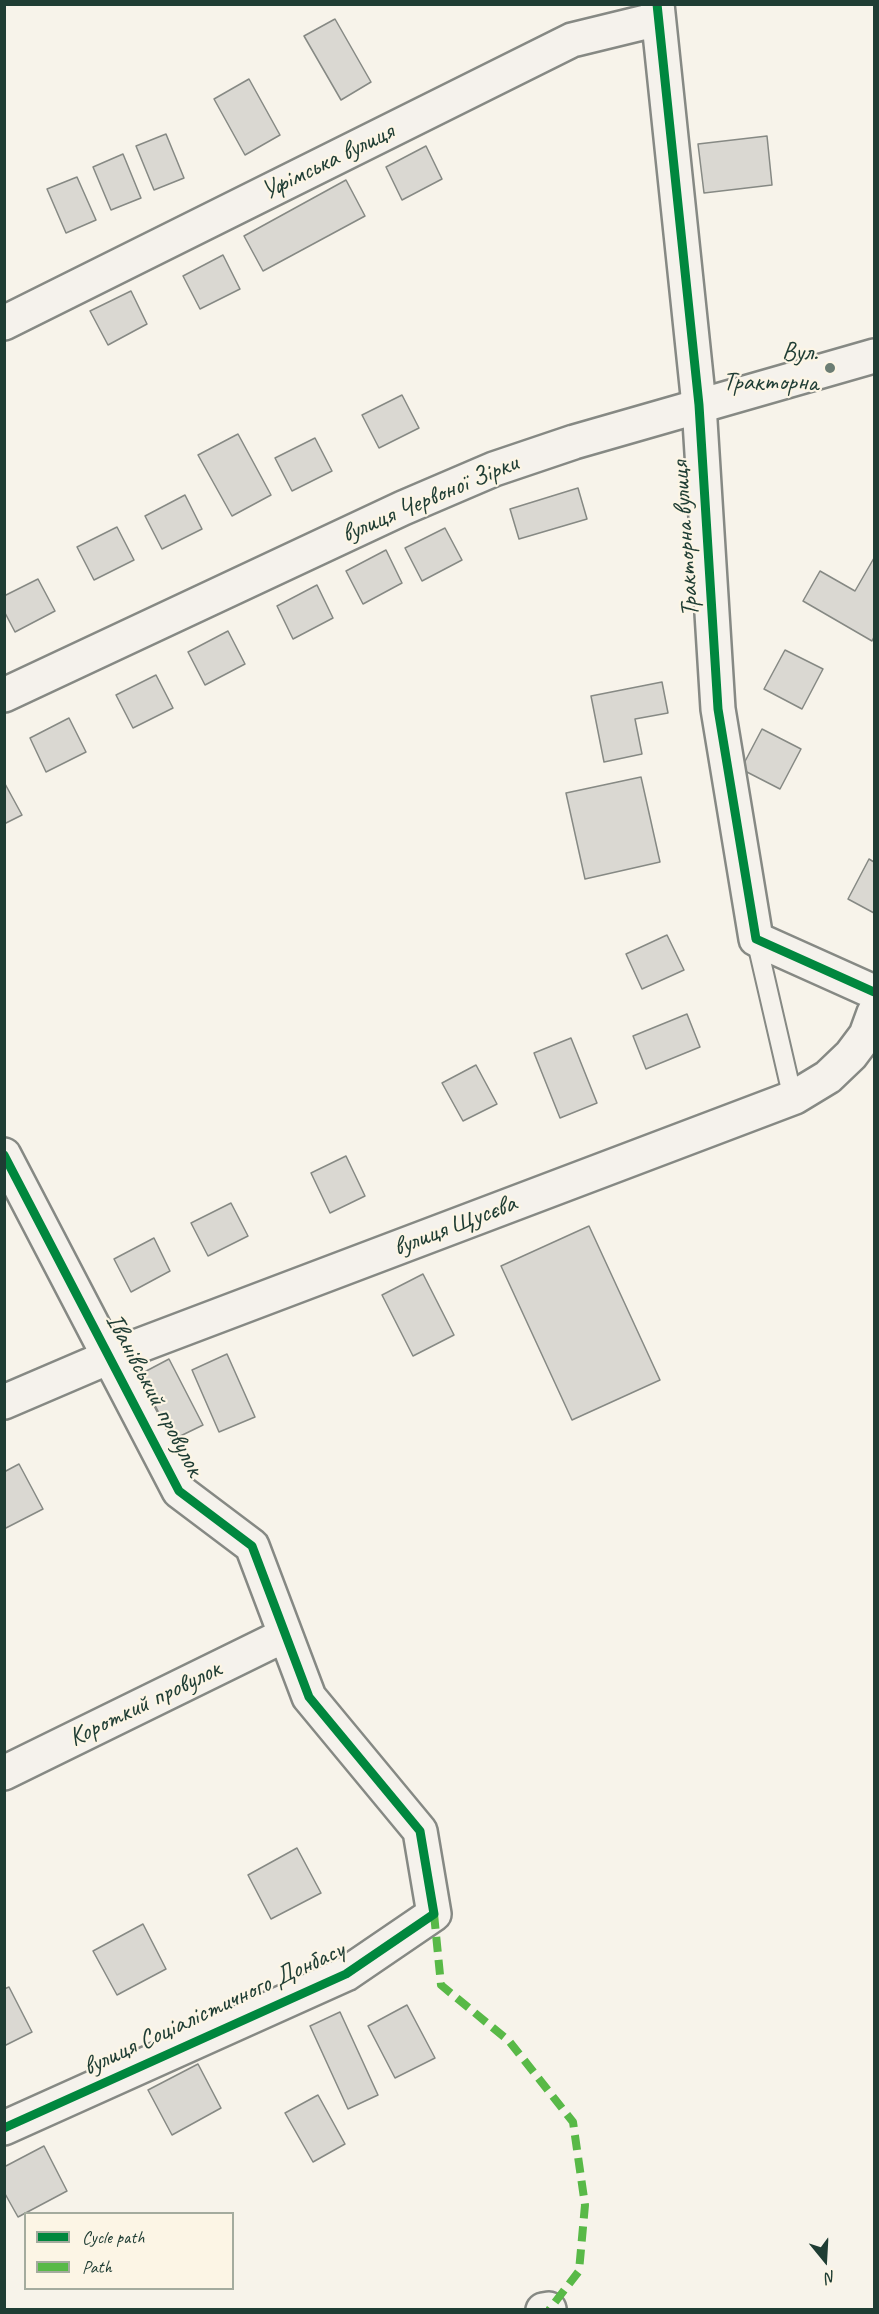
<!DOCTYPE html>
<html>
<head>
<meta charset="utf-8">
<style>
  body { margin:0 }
  #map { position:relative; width:879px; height:2314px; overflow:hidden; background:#f7f3ea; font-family:Caveat,sans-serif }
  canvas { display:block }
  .frame { position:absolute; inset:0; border:6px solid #1f3d34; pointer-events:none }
  .legend { position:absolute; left:24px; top:2212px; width:210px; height:78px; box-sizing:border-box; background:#fcf5e5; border:2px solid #a4ab9e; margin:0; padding:8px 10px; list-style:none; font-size:18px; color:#1f3d34 }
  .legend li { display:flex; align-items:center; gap:12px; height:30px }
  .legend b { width:30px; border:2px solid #a4ab9e }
  .north { position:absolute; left:795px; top:2230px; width:60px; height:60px; -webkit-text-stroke:4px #fcf5e5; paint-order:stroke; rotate:162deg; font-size:16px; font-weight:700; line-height:24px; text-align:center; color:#1f3d34 }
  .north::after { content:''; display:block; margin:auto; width:21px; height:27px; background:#1f3d34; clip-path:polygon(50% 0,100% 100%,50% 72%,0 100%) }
</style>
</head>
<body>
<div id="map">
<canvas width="879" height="2314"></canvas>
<div class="frame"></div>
<ul class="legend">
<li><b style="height:8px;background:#00873e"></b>Cycle path</li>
<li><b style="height:8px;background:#58b947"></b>Path</li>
</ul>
<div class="north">N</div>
</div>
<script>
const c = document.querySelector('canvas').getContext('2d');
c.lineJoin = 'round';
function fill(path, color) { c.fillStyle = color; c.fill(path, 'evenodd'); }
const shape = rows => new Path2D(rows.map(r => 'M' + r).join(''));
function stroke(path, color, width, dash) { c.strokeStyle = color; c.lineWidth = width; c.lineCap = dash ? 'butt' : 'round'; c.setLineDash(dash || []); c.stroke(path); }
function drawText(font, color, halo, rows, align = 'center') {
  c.font = font + ' Caveat,sans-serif'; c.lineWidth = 4.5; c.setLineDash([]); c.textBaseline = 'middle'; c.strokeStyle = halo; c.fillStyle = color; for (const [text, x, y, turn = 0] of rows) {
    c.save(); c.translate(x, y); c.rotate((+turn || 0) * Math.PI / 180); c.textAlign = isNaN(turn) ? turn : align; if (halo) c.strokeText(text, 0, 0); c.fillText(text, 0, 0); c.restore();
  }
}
const building = shape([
  [335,19,371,82,341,100,304,36,335,19],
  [249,79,280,135,245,155,214,99,249,79],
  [166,134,184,178,154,190,136,146,166,134],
  [767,136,772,185,704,193,698,144,767,136],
  [426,146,442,179,402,200,386,167,426,146],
  [123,154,141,198,111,210,93,167,123,154],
  [77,177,96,220,66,233,47,189,77,177],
  [346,180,365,216,263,271,244,236,346,180],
  [223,255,240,289,200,309,183,276,223,255],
  [131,291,147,324,108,345,90,311,131,291],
  [402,395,419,428,379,448,362,415,402,395],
  [238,434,271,495,232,516,198,455,238,434],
  [315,438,332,471,292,491,275,458,315,438],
  [578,488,587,519,519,539,510,509,578,488],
  [185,495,202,529,162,549,145,516,185,495],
  [117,527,134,560,94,580,77,547,117,527],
  [445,528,462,560,422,581,405,548,445,528],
  [386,550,402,583,363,604,346,571,386,550],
  [874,558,874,637,872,641,803,601,820,571,855,591,874,558],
  [38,579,55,611,15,632,4,611,4,596,38,579],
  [317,585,333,618,293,639,277,606,317,585],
  [228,631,245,664,205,685,188,652,228,631],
  [785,650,823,669,802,709,764,689,785,650],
  [156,675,173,708,133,728,116,695,156,675],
  [662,682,668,713,635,719,642,754,604,762,591,696,662,682],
  [69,718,86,752,46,772,30,738,69,718],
  [762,729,801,749,780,789,741,769,762,729],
  [641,777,660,862,585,879,566,793,641,777],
  [4,782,22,815,4,824,4,782],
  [869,859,874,862,874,913,848,899,869,859],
  [667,935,684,970,642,989,626,954,667,935],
  [687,1014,700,1047,646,1069,633,1036,687,1014],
  [571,1038,597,1103,560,1118,534,1053,571,1038],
  [476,1065,497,1104,463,1121,442,1083,476,1065],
  [346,1156,365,1196,330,1213,311,1173,346,1156],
  [231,1203,248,1236,208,1256,191,1223,231,1203],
  [589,1226,660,1380,572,1420,501,1266,589,1226],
  [154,1238,170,1271,131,1292,114,1259,154,1238],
  [423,1274,454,1335,413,1356,382,1295,423,1274],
  [227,1354,255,1417,219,1432,192,1370,227,1354],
  [169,1359,203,1425,166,1443,133,1378,169,1359],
  [19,1464,43,1509,4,1529,4,1472,19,1464],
  [297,1848,321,1893,271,1919,248,1875,297,1848],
  [143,1924,166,1969,117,1995,93,1951,143,1924],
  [9,1987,32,2032,4,2046,4,1989,9,1987],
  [407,2005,435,2058,395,2078,368,2026,407,2005],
  [340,2012,378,2095,348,2109,310,2026,340,2012],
  [198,2064,221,2108,172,2135,148,2090,198,2064],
  [318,2095,345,2144,313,2162,285,2113,318,2095],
  [44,2146,67,2191,18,2217,4,2192,4,2167,44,2146]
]);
const service = shape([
  [756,939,794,1103]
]);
const minor = shape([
  [657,4,699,405,718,709,756,939,874,992],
  [4,323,572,40,658,19],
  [4,1155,179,1491,252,1546,309,1697,420,1831,434,1914,346,1974,4,2128],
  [4,1402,109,1357,795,1097,828,1077,851,1055,866,1035,874,1013],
  [4,1773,285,1635],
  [543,2310,549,2309]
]);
const tertiary = shape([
  [4,695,403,508,494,469,574,442,874,356]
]);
const quiet = shape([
  [434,1914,441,1985,509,2041,573,2122,585,2205,579,2271,549,2310]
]);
const cycleway = shape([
  [657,4,699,405,718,709,756,939,874,992],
  [4,1155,179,1491,252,1546,309,1697,420,1831,434,1914,346,1974,4,2128]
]);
const markers = [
  [830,368,6,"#6b7d74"]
];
const streetNames = [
  ["Уфімська вулиця",328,162,-26],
  ["вулиця Червоної Зірки",430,499,-23],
  ["Тракторна вулиця",686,539,-94],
  ["вулиця Щусєва",455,1226,-21],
  ["Іванівський провулок",154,1395,62],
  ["Короткий провулок",145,1704,-26],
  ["вулиця Соціалістичного Донбасу",214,2009,-25]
];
const poiNames = [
  ["Вул.",818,353],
  ["Тракторна",818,383]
];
fill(building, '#dad8d2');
stroke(building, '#868984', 1.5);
stroke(service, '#868984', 22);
stroke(minor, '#868984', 38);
stroke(tertiary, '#868984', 38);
stroke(service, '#f5f2ec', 18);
stroke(minor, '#f5f2ec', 33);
stroke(tertiary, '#f5f2ec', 33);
stroke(quiet, '#58b947', 8, [15, 8]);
stroke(cycleway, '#00873e', 9);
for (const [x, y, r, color] of markers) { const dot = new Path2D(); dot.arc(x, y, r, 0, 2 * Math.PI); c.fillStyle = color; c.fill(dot); stroke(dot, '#fcf5e5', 2); }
drawText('26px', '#1f3d34', '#fcf5e5', streetNames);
drawText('26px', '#1f3d34', '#fcf5e5', poiNames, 'right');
</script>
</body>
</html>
